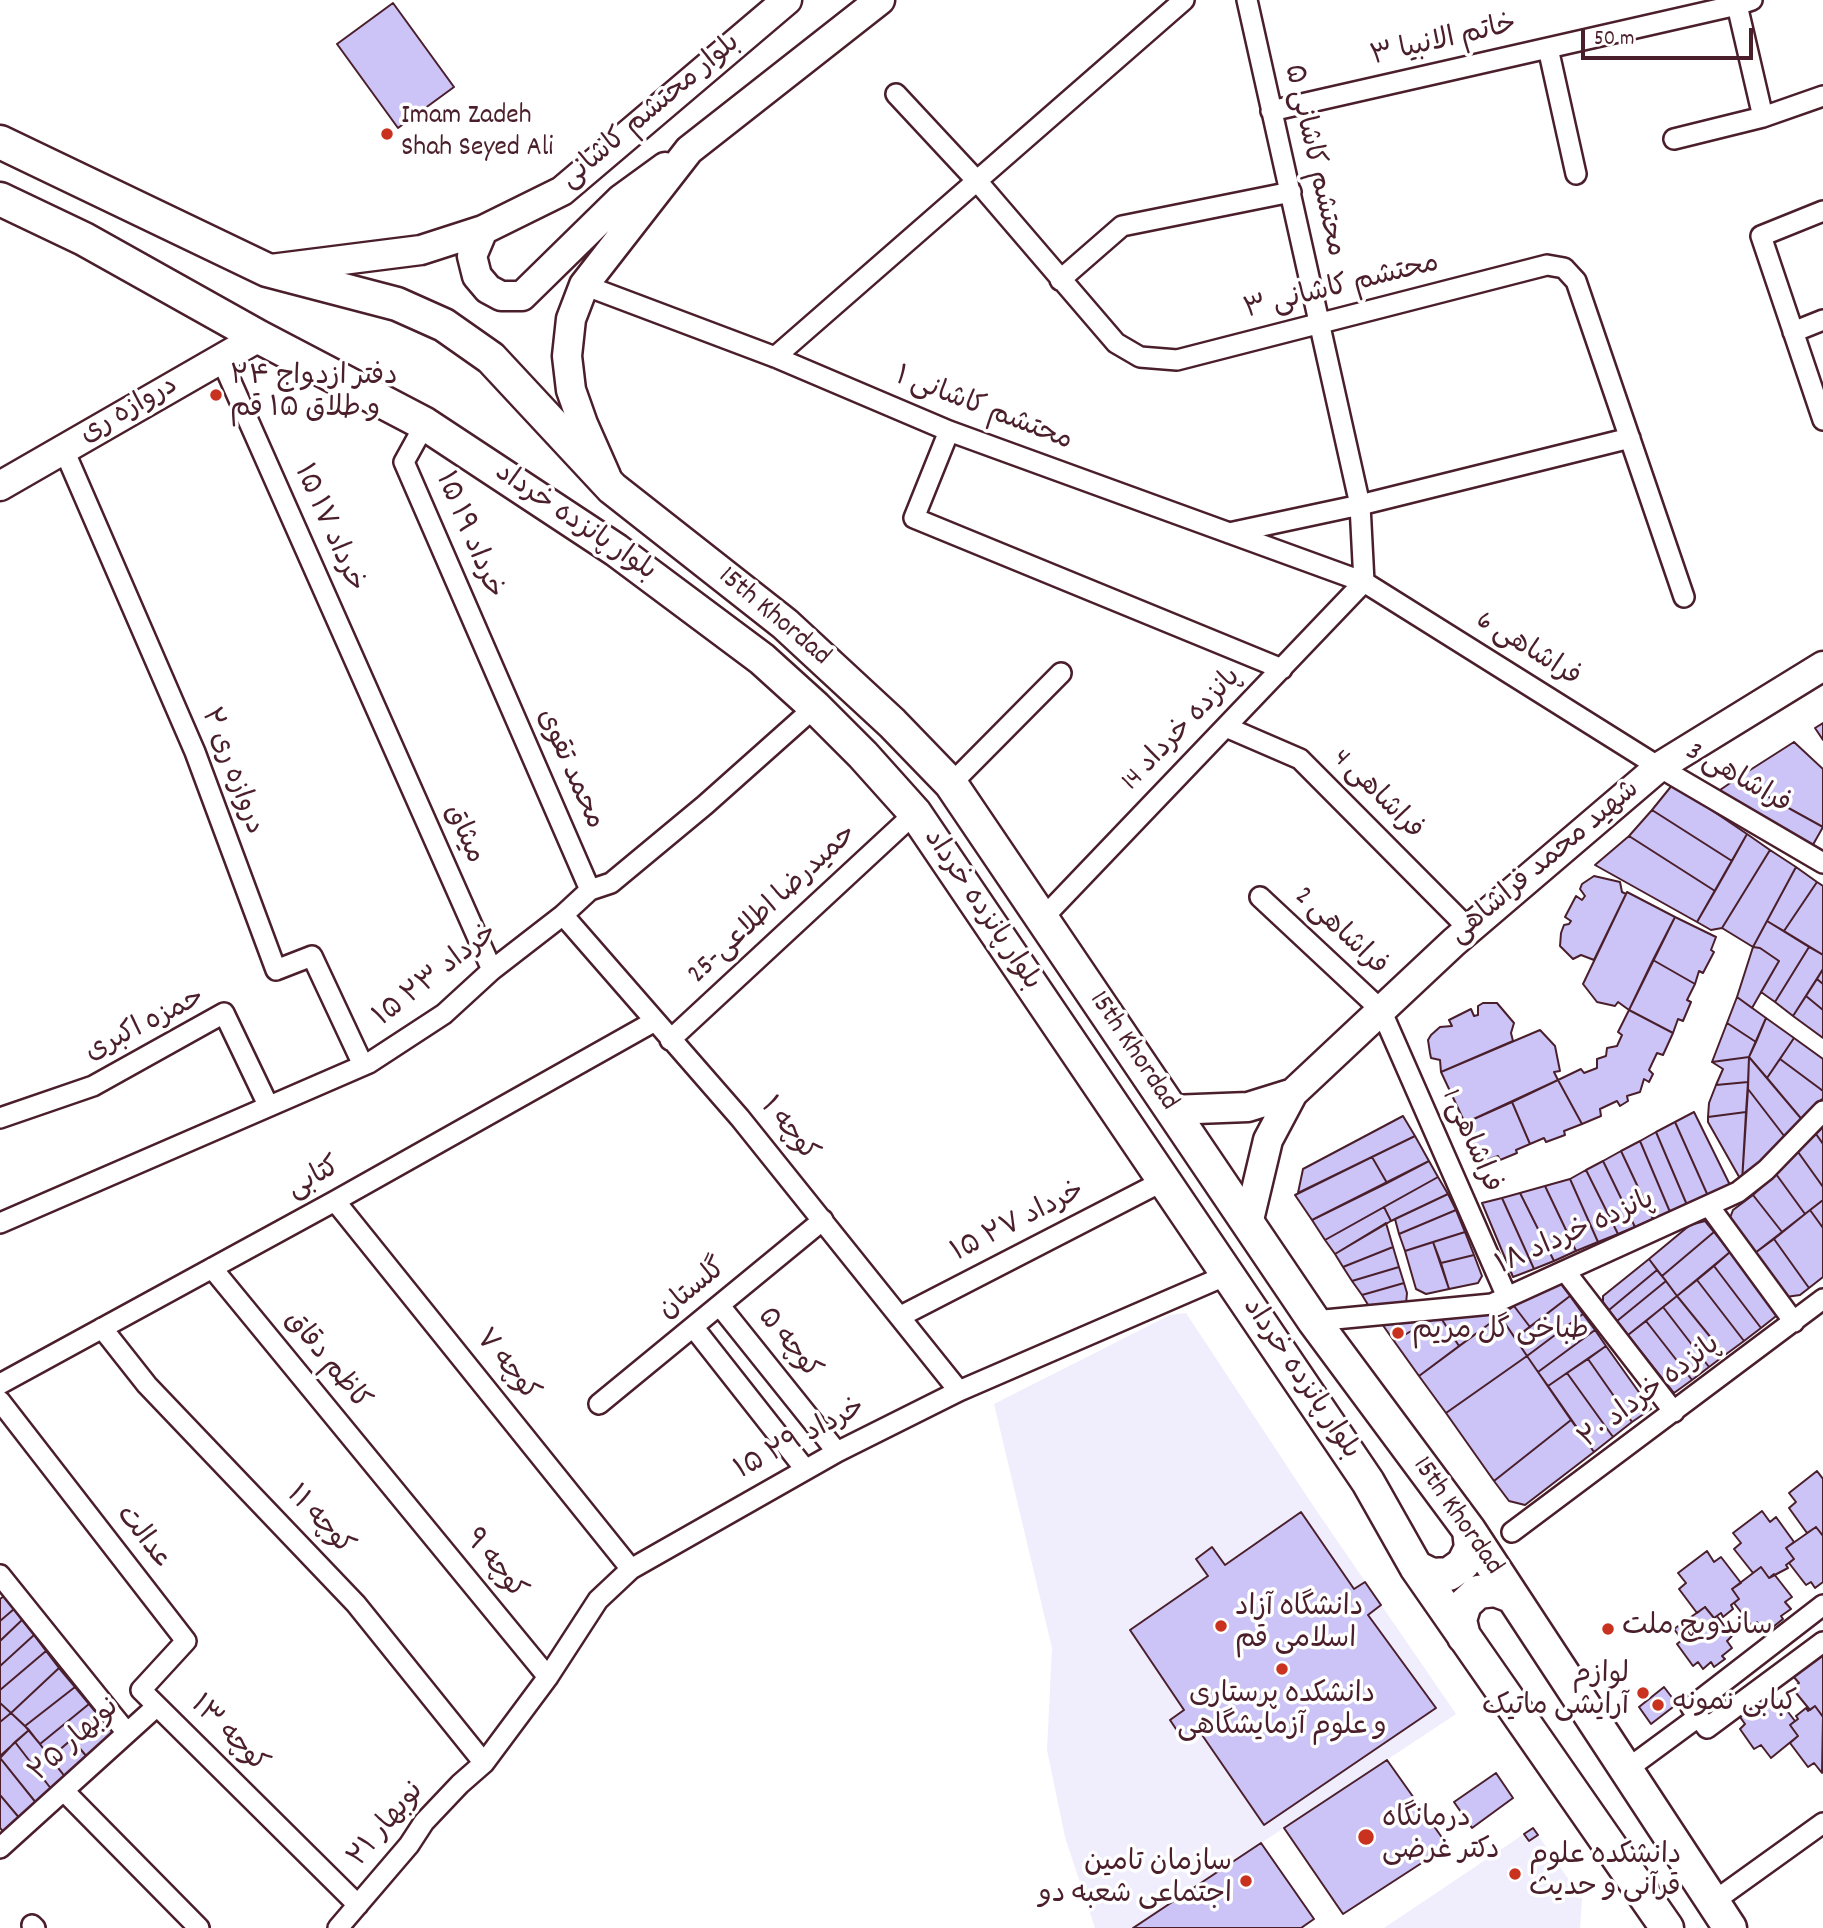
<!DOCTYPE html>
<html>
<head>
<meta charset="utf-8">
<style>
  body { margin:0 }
  #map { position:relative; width:1823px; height:1928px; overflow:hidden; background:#fff; font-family:Dekko,sans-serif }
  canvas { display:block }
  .scale { position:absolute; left:1581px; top:28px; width:172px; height:32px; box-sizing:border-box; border:4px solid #4a1f2b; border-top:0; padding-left:9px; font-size:21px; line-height:24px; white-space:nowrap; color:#4a1f2b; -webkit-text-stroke:5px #fff; paint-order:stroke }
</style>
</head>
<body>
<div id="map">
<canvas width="1823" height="1928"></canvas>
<div class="scale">50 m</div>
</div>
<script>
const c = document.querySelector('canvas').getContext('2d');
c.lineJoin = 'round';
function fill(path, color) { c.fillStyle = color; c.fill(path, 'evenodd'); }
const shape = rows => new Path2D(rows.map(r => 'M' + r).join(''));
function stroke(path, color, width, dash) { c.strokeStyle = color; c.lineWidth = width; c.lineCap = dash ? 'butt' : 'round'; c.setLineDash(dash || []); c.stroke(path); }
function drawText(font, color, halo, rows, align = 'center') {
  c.font = font + ' Dekko,"Playpen Sans Arabic",sans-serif'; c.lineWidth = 7; c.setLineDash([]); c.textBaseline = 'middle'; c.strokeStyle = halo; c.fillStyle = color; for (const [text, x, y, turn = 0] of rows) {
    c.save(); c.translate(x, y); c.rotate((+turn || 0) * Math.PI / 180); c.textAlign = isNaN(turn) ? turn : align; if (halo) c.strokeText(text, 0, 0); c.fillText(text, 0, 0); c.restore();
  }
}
const built = shape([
  [1186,1313,1312,1504,1456,1714,1133,1928,1095,1928,1065,1837,1047,1750,1052,1648,994,1404,1170,1315],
  [1524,1834,1529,1841,1538,1835,1582,1899,1580,1928,1384,1928]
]);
const building = shape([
  [393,3,454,87,398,128,337,44,393,3],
  [1823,723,1823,740,1815,728,1823,723],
  [1794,742,1823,769,1823,827,1736,779,1794,742],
  [1736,779,1823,827,1810,850,1718,800,1720,790,1736,779],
  [1673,784,1747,834,1732,861,1652,810,1673,784],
  [1652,810,1732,861,1715,891,1629,836,1652,810],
  [1747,834,1770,850,1722,928,1711,930,1697,922,1747,834],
  [1629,836,1715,891,1697,922,1595,865,1629,836],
  [1770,850,1796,867,1753,947,1722,928,1770,850],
  [1796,867,1817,882,1784,931,1767,921,1796,867],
  [1594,876,1620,882,1622,892,1626,894,1594,960,1581,955,1573,959,1560,946,1561,933,1564,925,1569,924,1571,921,1565,917,1576,896,1582,900,1585,896,1580,889,1582,884,1594,876],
  [1817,882,1823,886,1823,955,1784,931,1817,882],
  [1627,892,1675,917,1629,1010,1618,1002,1615,1006,1597,1002,1583,984,1627,892],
  [1675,917,1716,937,1711,950,1714,952,1703,973,1699,971,1695,984,1653,960,1675,917],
  [1767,921,1809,947,1775,1002,1761,992,1779,961,1760,948,1753,947,1767,921],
  [1753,947,1760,948,1779,961,1752,1008,1737,997,1753,947],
  [1809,947,1823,955,1823,969,1793,1016,1775,1002,1809,947],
  [1653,960,1695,984,1687,1000,1691,1002,1683,1021,1678,1019,1673,1033,1629,1010,1653,960],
  [1823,969,1823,984,1817,979,1823,969],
  [1817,979,1823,984,1823,1010,1806,996,1817,979],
  [1806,996,1823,1010,1823,1038,1793,1016,1806,996],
  [1737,997,1766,1018,1756,1042,1727,1023,1737,997],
  [1483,1003,1497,1003,1514,1023,1511,1033,1513,1041,1441,1072,1440,1060,1431,1058,1430,1053,1428,1040,1431,1035,1440,1027,1452,1026,1449,1020,1471,1009,1474,1016,1478,1015,1478,1006,1483,1003],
  [1629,1010,1673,1033,1663,1055,1657,1053,1649,1070,1653,1074,1649,1082,1644,1079,1640,1092,1627,1096,1628,1101,1620,1106,1617,1101,1600,1109,1601,1116,1582,1124,1558,1080,1581,1069,1584,1073,1597,1068,1597,1059,1606,1056,1607,1048,1617,1046,1622,1035,1618,1032,1629,1010],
  [1766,1018,1794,1038,1767,1078,1749,1057,1766,1018],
  [1727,1023,1756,1042,1749,1057,1712,1062,1727,1023],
  [1540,1030,1555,1046,1560,1071,1554,1072,1558,1080,1465,1123,1441,1072,1540,1030],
  [1794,1038,1823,1059,1823,1091,1780,1059,1794,1038],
  [1749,1057,1804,1122,1788,1141,1748,1089,1749,1057],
  [1749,1057,1748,1082,1716,1085,1723,1069,1712,1062,1749,1057],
  [1780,1059,1823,1091,1823,1098,1804,1122,1767,1078,1780,1059],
  [1558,1080,1582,1124,1564,1131,1565,1135,1546,1142,1544,1138,1530,1144,1512,1102,1558,1080],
  [1748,1082,1746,1112,1708,1117,1709,1103,1716,1085,1748,1082],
  [1748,1089,1788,1141,1742,1182,1748,1089],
  [1512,1102,1530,1144,1516,1150,1517,1153,1500,1160,1498,1156,1482,1162,1465,1123,1512,1102],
  [1694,1112,1731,1187,1708,1196,1675,1122,1694,1112],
  [1746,1112,1742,1182,1708,1122,1708,1117,1746,1112],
  [1403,1116,1415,1136,1298,1193,1303,1169,1403,1116],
  [1675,1122,1708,1196,1687,1205,1656,1132,1675,1122],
  [1823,1127,1823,1144,1816,1134,1823,1127],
  [1656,1132,1687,1205,1670,1212,1640,1141,1656,1132],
  [1816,1134,1823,1144,1823,1187,1798,1152,1816,1134],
  [1415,1136,1429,1161,1387,1183,1372,1157,1415,1136],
  [1640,1141,1670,1212,1653,1219,1621,1151,1640,1141],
  [1621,1151,1653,1219,1635,1227,1603,1161,1621,1151],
  [1798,1152,1823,1187,1823,1200,1805,1214,1776,1174,1798,1152],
  [1372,1157,1387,1183,1312,1220,1295,1195,1372,1157],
  [1429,1161,1438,1177,1325,1240,1312,1220,1429,1161],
  [1603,1161,1635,1227,1618,1234,1586,1170,1603,1161],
  [1586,1170,1618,1234,1598,1242,1570,1179,1586,1170],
  [1776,1174,1805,1214,1782,1232,1753,1195,1776,1174],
  [1438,1177,1448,1194,1391,1221,1384,1207,1438,1177],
  [1570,1179,1598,1242,1576,1251,1545,1186,1570,1179],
  [1545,1186,1576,1251,1554,1261,1520,1193,1545,1186],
  [1520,1193,1554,1261,1534,1269,1502,1198,1520,1193],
  [1448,1194,1456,1210,1399,1234,1395,1219,1448,1194],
  [1753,1195,1782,1232,1755,1253,1730,1218,1733,1210,1753,1195],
  [1502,1198,1534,1269,1513,1277,1482,1203,1502,1198],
  [1823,1200,1823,1228,1810,1210,1823,1200],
  [1384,1207,1391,1221,1335,1254,1325,1240,1384,1207],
  [1456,1210,1465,1232,1405,1251,1399,1234,1456,1210],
  [1810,1210,1823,1228,1823,1277,1809,1288,1774,1239,1810,1210],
  [1705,1221,1714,1232,1662,1276,1649,1259,1690,1225,1705,1221],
  [1386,1223,1393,1247,1343,1267,1335,1254,1386,1223],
  [1465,1232,1474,1255,1441,1263,1433,1242,1465,1232],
  [1714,1232,1730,1252,1677,1296,1662,1276,1714,1232],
  [1774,1239,1809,1288,1800,1295,1786,1297,1755,1253,1774,1239],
  [1433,1242,1449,1289,1426,1294,1416,1289,1405,1251,1433,1242],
  [1393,1247,1399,1267,1352,1281,1343,1267,1393,1247],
  [1730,1252,1780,1313,1761,1328,1714,1266,1730,1252],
  [1474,1255,1482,1276,1478,1283,1449,1289,1441,1263,1474,1255],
  [1649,1259,1657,1270,1609,1310,1603,1302,1603,1296,1649,1259],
  [1714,1266,1761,1328,1744,1341,1697,1280,1714,1266],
  [1399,1267,1404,1283,1362,1295,1352,1281,1399,1267],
  [1657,1270,1666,1281,1617,1321,1609,1310,1657,1270],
  [1697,1280,1744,1341,1725,1355,1677,1296,1697,1280],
  [1666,1281,1677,1296,1628,1335,1617,1321,1666,1281],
  [1404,1283,1407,1293,1406,1304,1370,1308,1362,1295,1404,1283],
  [1545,1284,1561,1284,1570,1296,1530,1327,1514,1306,1545,1284],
  [1570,1296,1583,1314,1527,1356,1515,1338,1570,1296],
  [1677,1296,1725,1355,1709,1367,1663,1307,1677,1296],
  [1514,1306,1530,1327,1515,1338,1500,1316,1514,1306],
  [1663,1307,1709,1367,1692,1380,1646,1321,1663,1307],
  [1465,1312,1500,1316,1459,1346,1439,1315,1465,1312],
  [1583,1314,1595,1330,1538,1372,1527,1356,1583,1314],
  [1439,1315,1459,1346,1419,1376,1394,1341,1439,1315],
  [1439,1315,1394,1341,1382,1324,1386,1318,1439,1315],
  [1500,1316,1527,1356,1446,1413,1419,1376,1500,1316],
  [1646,1321,1692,1380,1674,1393,1628,1335,1646,1321],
  [1595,1330,1606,1346,1548,1386,1538,1372,1595,1330],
  [1606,1346,1651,1409,1632,1422,1588,1359,1606,1346],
  [1527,1356,1571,1420,1494,1481,1446,1413,1527,1356],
  [1588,1359,1632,1422,1613,1437,1567,1373,1588,1359],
  [1567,1373,1613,1437,1594,1452,1548,1386,1567,1373],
  [1571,1420,1594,1452,1525,1505,1509,1501,1494,1481,1571,1420],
  [1817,1471,1823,1479,1823,1536,1816,1527,1807,1533,1789,1508,1796,1502,1789,1493,1817,1471],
  [1762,1511,1770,1522,1776,1517,1794,1542,1786,1548,1794,1559,1786,1565,1788,1568,1769,1578,1761,1567,1753,1573,1734,1549,1741,1543,1733,1533,1762,1511],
  [1301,1512,1354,1589,1365,1582,1381,1605,1368,1615,1436,1708,1264,1825,1200,1732,1184,1741,1170,1720,1184,1710,1130,1630,1208,1576,1196,1559,1212,1547,1225,1565,1301,1512],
  [1816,1527,1823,1536,1823,1582,1815,1588,1811,1582,1806,1585,1789,1563,1794,1559,1786,1548,1816,1527],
  [1707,1551,1714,1562,1721,1557,1741,1583,1732,1589,1739,1599,1731,1605,1733,1609,1723,1617,1721,1613,1714,1618,1705,1607,1697,1613,1679,1589,1686,1583,1678,1573,1707,1551],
  [1761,1567,1769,1578,1774,1574,1792,1597,1785,1602,1791,1609,1781,1616,1783,1619,1773,1627,1770,1623,1762,1629,1757,1622,1752,1626,1734,1603,1739,1599,1732,1589,1761,1567],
  [4,1596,14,1609,0,1621,0,1599,4,1596],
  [1705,1607,1714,1618,1717,1616,1732,1636,1727,1641,1732,1648,1722,1656,1725,1659,1714,1667,1711,1662,1703,1669,1698,1662,1693,1666,1677,1644,1682,1640,1674,1629,1705,1607],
  [14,1609,22,1620,0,1641,0,1621,14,1609],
  [22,1620,34,1635,0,1666,0,1641,22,1620],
  [34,1635,46,1651,0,1690,0,1666,34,1635],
  [46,1651,59,1668,11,1713,0,1703,0,1690,46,1651],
  [1822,1655,1823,1657,1823,1717,1815,1706,1810,1710,1792,1688,1799,1683,1793,1676,1811,1658,1814,1662,1822,1655],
  [59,1668,75,1687,25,1726,11,1713,59,1668],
  [75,1687,89,1704,40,1744,25,1726,75,1687],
  [1664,1687,1677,1704,1651,1724,1639,1707,1664,1687],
  [1768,1697,1773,1703,1778,1699,1795,1721,1790,1725,1798,1736,1771,1758,1761,1745,1754,1749,1740,1729,1745,1724,1740,1717,1750,1710,1747,1707,1757,1699,1760,1703,1768,1697],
  [0,1703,11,1713,0,1722,0,1703],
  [89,1704,99,1716,50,1758,40,1744,89,1704],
  [1815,1706,1823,1717,1822,1773,1814,1763,1808,1767,1790,1743,1798,1736,1790,1725,1798,1719,1796,1716,1806,1708,1808,1711,1815,1706],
  [11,1713,29,1730,0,1756,0,1722,11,1713],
  [99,1716,113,1732,87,1757,72,1739,99,1716],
  [29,1730,66,1778,52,1790,15,1742,29,1730],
  [72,1739,87,1757,66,1778,50,1758,72,1739],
  [15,1742,52,1790,37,1804,0,1758,15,1742],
  [0,1758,37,1804,21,1820,0,1795,0,1758],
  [1387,1760,1448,1846,1343,1914,1284,1828,1387,1760],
  [1496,1773,1513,1798,1472,1828,1454,1802,1496,1773],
  [0,1795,21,1820,6,1835,0,1828,0,1795],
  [1533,1828,1538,1835,1529,1841,1524,1834,1533,1828],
  [1261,1843,1314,1919,1301,1928,1133,1928,1261,1843]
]);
const minor = shape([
  [1247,0,1360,505,1364,582],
  [1737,5,1763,117],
  [1548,48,1576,174],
  [896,94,977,181,1116,343,1140,357,1177,360,1547,265,1564,268,1576,281,1684,597],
  [1271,111,1737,5,1752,0],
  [1674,139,1763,117,1823,96],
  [1823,211,1761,236,1823,420],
  [1060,280,1122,226,1291,192],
  [584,285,775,357,949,431,1364,582,1659,767,1823,863],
  [1793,332,1823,320],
  [775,357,1184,0],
  [221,359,492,970],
  [425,424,404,462,590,890],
  [949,431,914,518,1282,669],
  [64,450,195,752,276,970,312,956,363,1065],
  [1229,533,1360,505,1630,438],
  [1226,727,1300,759,1469,929],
  [951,784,1061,673],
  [1260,897,1381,1010,1507,1297],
  [563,915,740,1118,959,1391],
  [1042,919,1364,582],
  [670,1040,915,813],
  [0,1118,93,1086,224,1013,268,1105],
  [335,1201,631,1569],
  [1709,1206,1794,1322],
  [0,1223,369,1063,444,1014,492,970,563,915,590,890,611,883,705,805,815,707],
  [212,1268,548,1677],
  [1565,1271,1674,1412],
  [720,1306,837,1452],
  [901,1316,1163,1181],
  [1314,1321,1492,1304,1738,1192,1766,1170,1823,1111],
  [102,1328,147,1385,356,1604,484,1763],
  [694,1328,805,1469],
  [0,1384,335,1201,655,1021],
  [0,1401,186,1641,141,1690,358,1905],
  [599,1404,823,1220],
  [1512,1532,1823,1299],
  [0,1575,127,1733],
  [1823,1605,1691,1707,1707,1728,1823,1642],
  [1626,1770,1698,1717],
  [64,1791,199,1928],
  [0,1848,157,1706],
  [1713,1902,1823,1823],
  [32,1925,35,1928],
  [338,1928,409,1845,424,1822,460,1784,484,1763,548,1677,598,1600,631,1569,837,1452,959,1391,1227,1275]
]);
const secondary = shape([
  [483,230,472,256,477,276,488,289,501,296,522,296,621,199,665,167],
  [271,269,421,250,483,230,562,191,787,0],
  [606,476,583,424,571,390,567,356,571,319,584,285,689,150,880,0],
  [0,486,259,337],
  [1171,1110,1248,1107,1293,1093],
  [1248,1224,1268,1140,1293,1093,1454,942,1659,767,1823,666]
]);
const primary = shape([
  [0,142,267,270,397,304,444,325,491,358,612,488,785,624,892,723,951,784,1314,1321,1469,1530,1730,1928],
  [0,199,84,239,259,337,425,424,616,550,762,659,815,707,863,755,915,813,1368,1482,1416,1567,1667,1928],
  [1416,1567,1432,1575,1449,1574,1463,1564,1471,1548,1469,1530],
  [1464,1637,1460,1620,1465,1604,1478,1592,1495,1590,1511,1596]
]);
const markers = [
  [387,134,7,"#c8321e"],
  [216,395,7,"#c8321e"],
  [1398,1333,7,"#c8321e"],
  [1221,1626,7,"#c8321e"],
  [1608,1629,7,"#c8321e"],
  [1282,1669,7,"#c8321e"],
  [1643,1693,7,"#c8321e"],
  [1658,1705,7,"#c8321e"],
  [1366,1837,9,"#c8321e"],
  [1515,1874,7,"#c8321e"],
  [1246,1881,7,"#c8321e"]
];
const streetNames = [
  ["خاتم الانبیا ۳",1444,43,-13],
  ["بلوار محتشم کاشانی",652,113,-40],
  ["محتشم کاشانی ۵",1312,161,77],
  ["محتشم کاشانی ۳",1342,289,-14],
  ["محتشم کاشانی ۱",983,411,21],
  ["دروازه ری",130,412,-30],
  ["بلوار پانزده خرداد",574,524,34],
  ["۱۵ خرداد ۱۷",327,529,66],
  ["۱۵ خرداد ۱۹",467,536,67],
  ["15th Khordad",773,618,40],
  ["فراشاهی 6",1527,651,32],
  ["پانزده خرداد 14",1183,731,-46],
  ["محمد تقوی",568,770,66],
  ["دروازه ری ۲",230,772,69],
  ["فراشاهی 3",1737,780,30],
  ["فراشاهی 4",1376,796,45],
  ["میثاق",462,835,66],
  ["شهید محمد فراشاهی",1546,864,-40],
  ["حمیدرضا اطلاعی-25",774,906,-43],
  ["بلوار پانزده خرداد",980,911,56],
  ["فراشاهی 2",1339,933,43],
  ["۱۵ خرداد ۲۳",437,977,-38],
  ["حمزه اکبری",146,1027,-27],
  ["15th Khordad",1132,1052,56],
  ["کوچه ۱",787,1131,51],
  ["فراشاهی 1",1469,1142,66],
  ["کتابی",315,1180,-29],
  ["۱۵ خرداد ۲۷",1019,1224,-27],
  ["پانزده خرداد ۱۸",1576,1235,-24],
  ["گلستان",694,1291,-39],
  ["کوچه ۵",787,1345,51],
  ["کاظم دقاق",325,1362,51],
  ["کوچه ۷",505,1367,51],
  ["بلوار پانزده خرداد",1299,1380,56],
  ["پانزده خرداد ۲۰",1651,1394,-37],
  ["۱۵ خرداد ۲۹",801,1441,-28],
  ["15th Khordad",1456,1517,55],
  ["کوچه ۱۱",318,1522,47],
  ["عدالت",142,1539,52],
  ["کوچه ۹",493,1566,51],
  ["کوچه ۱۳",227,1736,45],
  ["نوبهار ۲۵",76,1742,-42],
  ["نوبهار ۲۱",388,1826,-50]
];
const poiNames = [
  ["Imam Zadeh",401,118],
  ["Shah Seyed Ali",401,150],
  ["دفتر ازدواج ۲۴",230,379],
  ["و طلاق ۱۵ قم",230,411],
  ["طباخی گل مریم",1412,1333],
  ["دانشگاه آزاد",1235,1610],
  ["اسلامی قم",1235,1642],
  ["ساندویچ ملت",1622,1629],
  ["لوازم",1629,1677,"right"],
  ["آرایشی ماتیک",1629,1709,"right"],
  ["دانشکده پرستاری",1282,1697,"center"],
  ["و علوم آزمایشگاهی",1282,1729,"center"],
  ["کبابی نمونه",1672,1705],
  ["درمانگاه",1382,1821],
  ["دکتر غرضی",1382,1853],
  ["دانشکده علوم",1529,1858],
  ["قرآنی و حدیث",1529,1890],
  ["سازمان تامین",1232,1865,"right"],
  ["اجتماعی شعبه دو",1232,1897,"right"]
];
fill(built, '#f0edfc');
fill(building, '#ccc4f6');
stroke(building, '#4a1f2b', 2);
stroke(minor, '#4a1f2b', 24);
stroke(secondary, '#4a1f2b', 33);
stroke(primary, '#4a1f2b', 37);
stroke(minor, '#fff', 19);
stroke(secondary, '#fff', 28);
stroke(primary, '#fff', 32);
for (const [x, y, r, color] of markers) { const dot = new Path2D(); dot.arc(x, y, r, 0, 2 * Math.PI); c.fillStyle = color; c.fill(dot); stroke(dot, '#fff', 2.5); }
drawText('28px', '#4a1f2b', '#fff', streetNames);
drawText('28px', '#4a1f2b', '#fff', poiNames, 'left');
</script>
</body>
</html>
